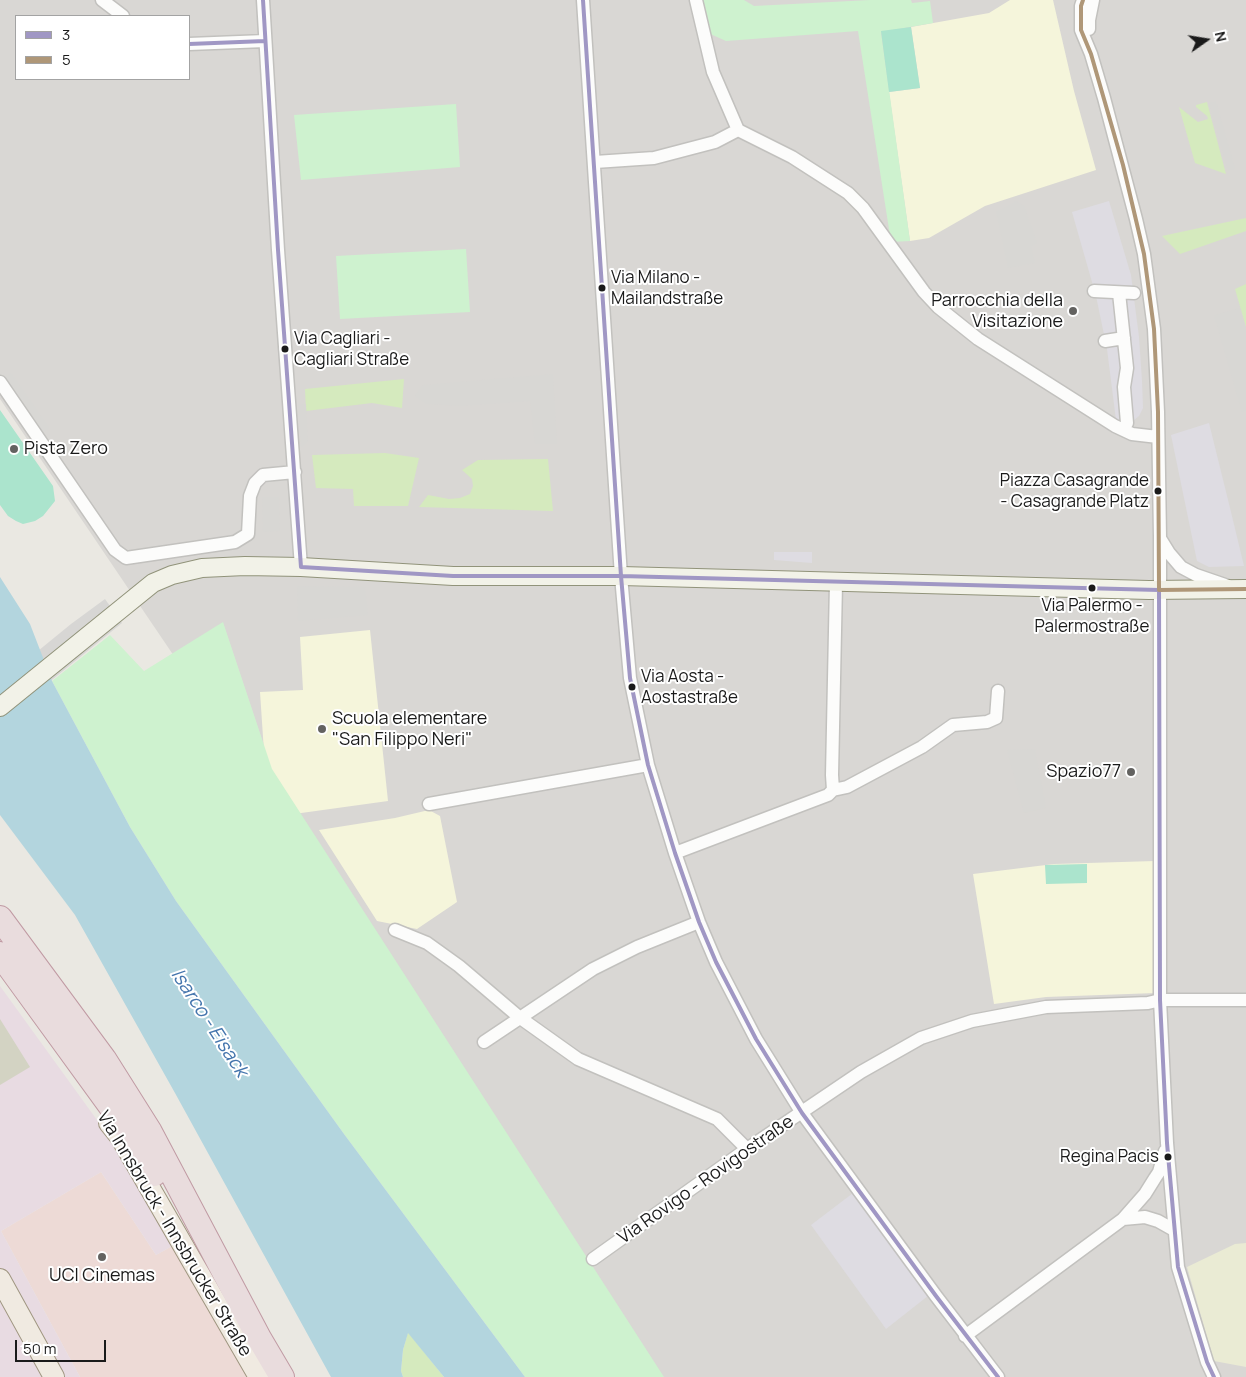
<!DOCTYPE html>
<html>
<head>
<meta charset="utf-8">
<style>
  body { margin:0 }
  #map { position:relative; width:1246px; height:1377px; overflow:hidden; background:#eae8e2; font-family:Manrope,sans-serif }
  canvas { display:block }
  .legend { position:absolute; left:15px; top:15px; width:175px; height:65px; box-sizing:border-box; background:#fff; border:1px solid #a3a3a3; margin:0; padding:6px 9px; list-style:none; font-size:15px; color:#1a1a1a }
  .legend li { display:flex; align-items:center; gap:10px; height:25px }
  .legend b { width:25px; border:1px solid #a3a3a3 }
  .north { position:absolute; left:1181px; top:15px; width:50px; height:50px; -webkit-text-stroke:4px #fff; paint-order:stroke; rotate:77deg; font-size:14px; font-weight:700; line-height:20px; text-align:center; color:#1a1a1a }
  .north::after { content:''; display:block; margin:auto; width:18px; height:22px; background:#1a1a1a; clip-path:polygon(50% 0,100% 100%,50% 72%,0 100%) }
  .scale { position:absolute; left:15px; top:1340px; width:91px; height:22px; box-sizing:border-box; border:2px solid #1a1a1a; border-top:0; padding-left:6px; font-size:15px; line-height:18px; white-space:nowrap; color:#1a1a1a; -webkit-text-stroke:4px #fff; paint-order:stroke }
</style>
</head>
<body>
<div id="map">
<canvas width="1246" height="1377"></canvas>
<ul class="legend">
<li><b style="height:6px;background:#a097c4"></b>3</li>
<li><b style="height:6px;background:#af9778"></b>5</li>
</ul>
<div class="north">N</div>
<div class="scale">50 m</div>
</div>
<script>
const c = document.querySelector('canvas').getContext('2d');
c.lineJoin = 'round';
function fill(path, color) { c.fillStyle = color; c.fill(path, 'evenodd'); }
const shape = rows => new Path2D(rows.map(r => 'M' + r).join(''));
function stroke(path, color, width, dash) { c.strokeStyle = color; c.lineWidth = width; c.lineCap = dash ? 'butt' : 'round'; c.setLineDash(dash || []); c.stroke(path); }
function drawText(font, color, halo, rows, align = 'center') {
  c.font = font + ' Manrope,sans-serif'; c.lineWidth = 4; c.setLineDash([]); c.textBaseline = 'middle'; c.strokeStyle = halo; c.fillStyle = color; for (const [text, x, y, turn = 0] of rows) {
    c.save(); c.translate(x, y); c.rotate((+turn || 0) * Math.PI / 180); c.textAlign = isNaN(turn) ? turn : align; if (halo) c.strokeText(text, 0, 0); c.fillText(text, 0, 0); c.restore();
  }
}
const residential = shape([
  [0,0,1246,0,1246,1377,662,1377,0,399],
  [16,16,189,16,189,79,16,79]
]);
const commercial = shape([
  [101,1172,156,1255,174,1245,247,1377,80,1377,1,1231]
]);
const industrial = shape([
  [0,986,97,1120,174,1245,156,1255,101,1172,1,1231,80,1377,0,1377]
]);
const education = shape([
  [1010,0,1053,0,1074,91,1096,170,985,206,929,238,910,241,889,92,920,88,911,27,989,13],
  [370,630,388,801,294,814,265,767,260,692,303,690,300,637],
  [429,810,440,816,457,902,417,929,377,921,319,830,395,818],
  [1155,861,1156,993,1046,997,994,1004,973,874,1054,864]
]);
const religious = shape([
  [105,599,122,623,0,722,0,682,71,624]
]);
const construction = shape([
  [0,1019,30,1067,0,1085]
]);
const farmland = shape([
  [1246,1243,1246,1367,1214,1361,1187,1267,1235,1244]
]);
const grass = shape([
  [1207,102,1226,174,1195,163,1179,107,1198,122,1208,119,1207,116,1196,107,1196,105],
  [1246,218,1246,231,1180,254,1162,236],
  [1246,284,1246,327,1235,289],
  [404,379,402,408,372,403,306,411,305,389],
  [385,453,419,458,408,506,354,506,353,489,316,488,312,455],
  [548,459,553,511,419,507,428,495,449,499,460,498,470,494,473,486,472,479,462,470,478,460],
  [408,1332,444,1377,403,1377,401,1371,403,1350]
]);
const park = shape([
  [700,0,744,0,754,6,870,0,911,0,912,3,930,1,933,23,881,32,910,241,891,242,858,31,726,41,706,32],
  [456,104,460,167,301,180,294,115],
  [466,249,470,312,340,319,336,256],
  [223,622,272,769,664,1377,525,1377,344,1134,176,901,130,827,52,681,110,635,144,671]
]);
const pitch = shape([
  [911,27,920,88,889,92,881,31],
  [0,410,53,486,55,501,43,516,35,521,23,524,16,521,8,516,0,505],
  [1087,864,1087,883,1046,884,1045,865]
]);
const parking = shape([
  [1216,101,1235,169,1228,171,1209,103],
  [1016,201,1024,206,1037,243,1031,246,1035,263,1008,268,996,211],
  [1239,308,1246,331,1246,410,1242,412,1214,315],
  [11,373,49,428,42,433,4,378],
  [553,374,557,444,535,444,530,401,460,406,427,404,415,396,423,385],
  [298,404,306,404,308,441,301,447],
  [262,497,279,497,280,531,263,532],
  [297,586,365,587,368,615,298,621],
  [1035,749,1046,808,1024,813,1007,750]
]);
const plaza = shape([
  [1109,201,1131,275,1139,337,1142,381,1143,408,1139,416,1133,421,1123,423,1116,420,1107,349,1096,296,1072,212],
  [1209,423,1231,512,1244,566,1209,567,1197,561,1171,435],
  [774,552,812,552,812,563,774,560],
  [857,1190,933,1292,886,1329,811,1225]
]);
const water = shape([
  [0,577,30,624,52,681,130,827,176,901,344,1134,525,1377,444,1377,408,1333,403,1350,401,1371,403,1377,331,1377,175,1093,75,915,0,815]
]);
const street = shape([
  [102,0,123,16],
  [263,0,278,250,301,567],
  [583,0,621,576,630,678,648,765,675,853,699,922,716,962,756,1039,802,1113,936,1296,998,1377],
  [696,0,713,72,738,130,792,157,848,193,863,208,924,292,938,307,978,339,1115,426,1132,434,1158,437],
  [1083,0,1081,6,1081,30,1091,54,1104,98,1136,219,1144,254,1154,329,1158,412,1160,537,1160,1000,1167,1143,1178,1267,1207,1362,1214,1377],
  [1089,29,1089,20,1093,0],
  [189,44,265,41],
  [595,162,654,158,715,142,738,130],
  [1094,291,1134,293],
  [1119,293,1127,368,1124,387,1127,423],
  [1105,341,1124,338],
  [0,382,115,550,126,558,235,542,248,534,250,496,255,483,263,475,295,472],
  [1161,540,1169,553,1181,567,1196,575,1228,586],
  [833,790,847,787,922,747,953,725,987,722,996,718,998,691],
  [429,804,648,765],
  [675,853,828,795,833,790,832,775,836,583],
  [395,930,427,943,459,966,519,1017,578,1059,717,1119,747,1149],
  [484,1042,593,969,637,947,699,922],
  [1123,1219,1145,1217,1158,1221,1174,1230],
  [593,1259,747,1149,861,1072,921,1038,972,1021,1046,1007,1148,1003,1160,1000,1246,1000],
  [965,1336,1123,1219,1145,1194,1155,1178,1159,1172,1165,1151]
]);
const secondary = shape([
  [0,707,153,583,172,575,202,568,245,566,301,567,453,576,621,576,1149,590,1246,589]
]);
const primary = shape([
  [109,1123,121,1138,259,1377],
  [0,1279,54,1377]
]);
const highway = shape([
  [0,918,104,1059,150,1132,259,1338,282,1377],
  [0,954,136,1141,154,1174]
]);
const bus1 = shape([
  [263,0,278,250,301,567,453,576,621,576,1159,590,1160,1000,1167,1143,1178,1267,1207,1362,1214,1377],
  [583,0,621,576,630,678,648,765,675,853,699,922,716,962,756,1039,802,1113,936,1296,998,1377],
  [189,44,265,41]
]);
const bus2 = shape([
  [1083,0,1081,6,1081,30,1091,54,1123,165,1144,254,1154,329,1158,412,1159,590],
  [1159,590,1246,589]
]);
const markers = [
  [602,288,4.5,"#1a1a1a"],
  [1073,311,5,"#636260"],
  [285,349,4.5,"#1a1a1a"],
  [14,449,5,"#636260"],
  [1158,491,4.5,"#1a1a1a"],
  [1092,588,4.5,"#1a1a1a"],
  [632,687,4.5,"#1a1a1a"],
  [322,729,5,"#636260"],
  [1131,772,5,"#636260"],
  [1168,1157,4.5,"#1a1a1a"],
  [102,1257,5,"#636260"]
];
const busNames = [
  ["Via Milano -",611,278],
  ["Mailandstraße",611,299],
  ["Via Cagliari -",294,339],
  ["Cagliari Straße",294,360],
  ["Piazza Casagrande",1149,481,"right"],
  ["- Casagrande Platz",1149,502,"right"],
  ["Via Palermo -",1092,606,"center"],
  ["Palermostraße",1092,627,"center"],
  ["Via Aosta -",641,677],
  ["Aostastraße",641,698],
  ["Regina Pacis",1159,1157,"right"]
];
const poiNames = [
  ["Parrocchia della",1063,301],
  ["Visitazione",1063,322],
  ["Pista Zero",24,449,"left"],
  ["Scuola elementare",332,719,"left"],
  ["\"San Filippo Neri\"",332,740,"left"],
  ["Spazio77",1121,772],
  ["UCI Cinemas",102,1276,"center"]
];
const streetNames = [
  ["Via Rovigo - Rovigostraße",706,1180,-35],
  ["Via Innsbruck - Innsbrucker Straße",174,1234,59]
];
const waterNames = [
  ["Isarco - Eisack",209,1023,57]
];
fill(residential, '#d9d7d4');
fill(commercial, '#eddad6');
fill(industrial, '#e8dbe2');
fill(education, '#f5f5db');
fill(religious, '#d7d6d4');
fill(construction, '#d3d3c3');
fill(farmland, '#eaebd4');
fill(grass, '#d5eabe');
fill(park, '#cef2cf');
fill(pitch, '#abe4cd');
fill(parking, '#d8d7d4');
fill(plaza, '#dedce2');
fill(water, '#b3d5de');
stroke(street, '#c2c1be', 15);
stroke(secondary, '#91937a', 20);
stroke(primary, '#9f9680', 22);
stroke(highway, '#c09aa3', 26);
stroke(street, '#fcfcfb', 12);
stroke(secondary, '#f2f2e8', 18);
stroke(primary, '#f0eae1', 20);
stroke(highway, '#e9dcdd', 24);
stroke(bus1, '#a097c4', 4);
stroke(bus2, '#af9778', 4);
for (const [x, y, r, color] of markers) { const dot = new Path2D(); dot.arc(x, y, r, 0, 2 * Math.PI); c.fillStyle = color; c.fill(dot); stroke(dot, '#fff', 2); }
drawText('17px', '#1a1a1a', '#fff', busNames, 'left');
drawText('18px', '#1a1a1a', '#fff', poiNames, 'right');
drawText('18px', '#1a1a1a', '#fff', streetNames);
drawText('italic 19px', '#4475ad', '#fff', waterNames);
</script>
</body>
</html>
